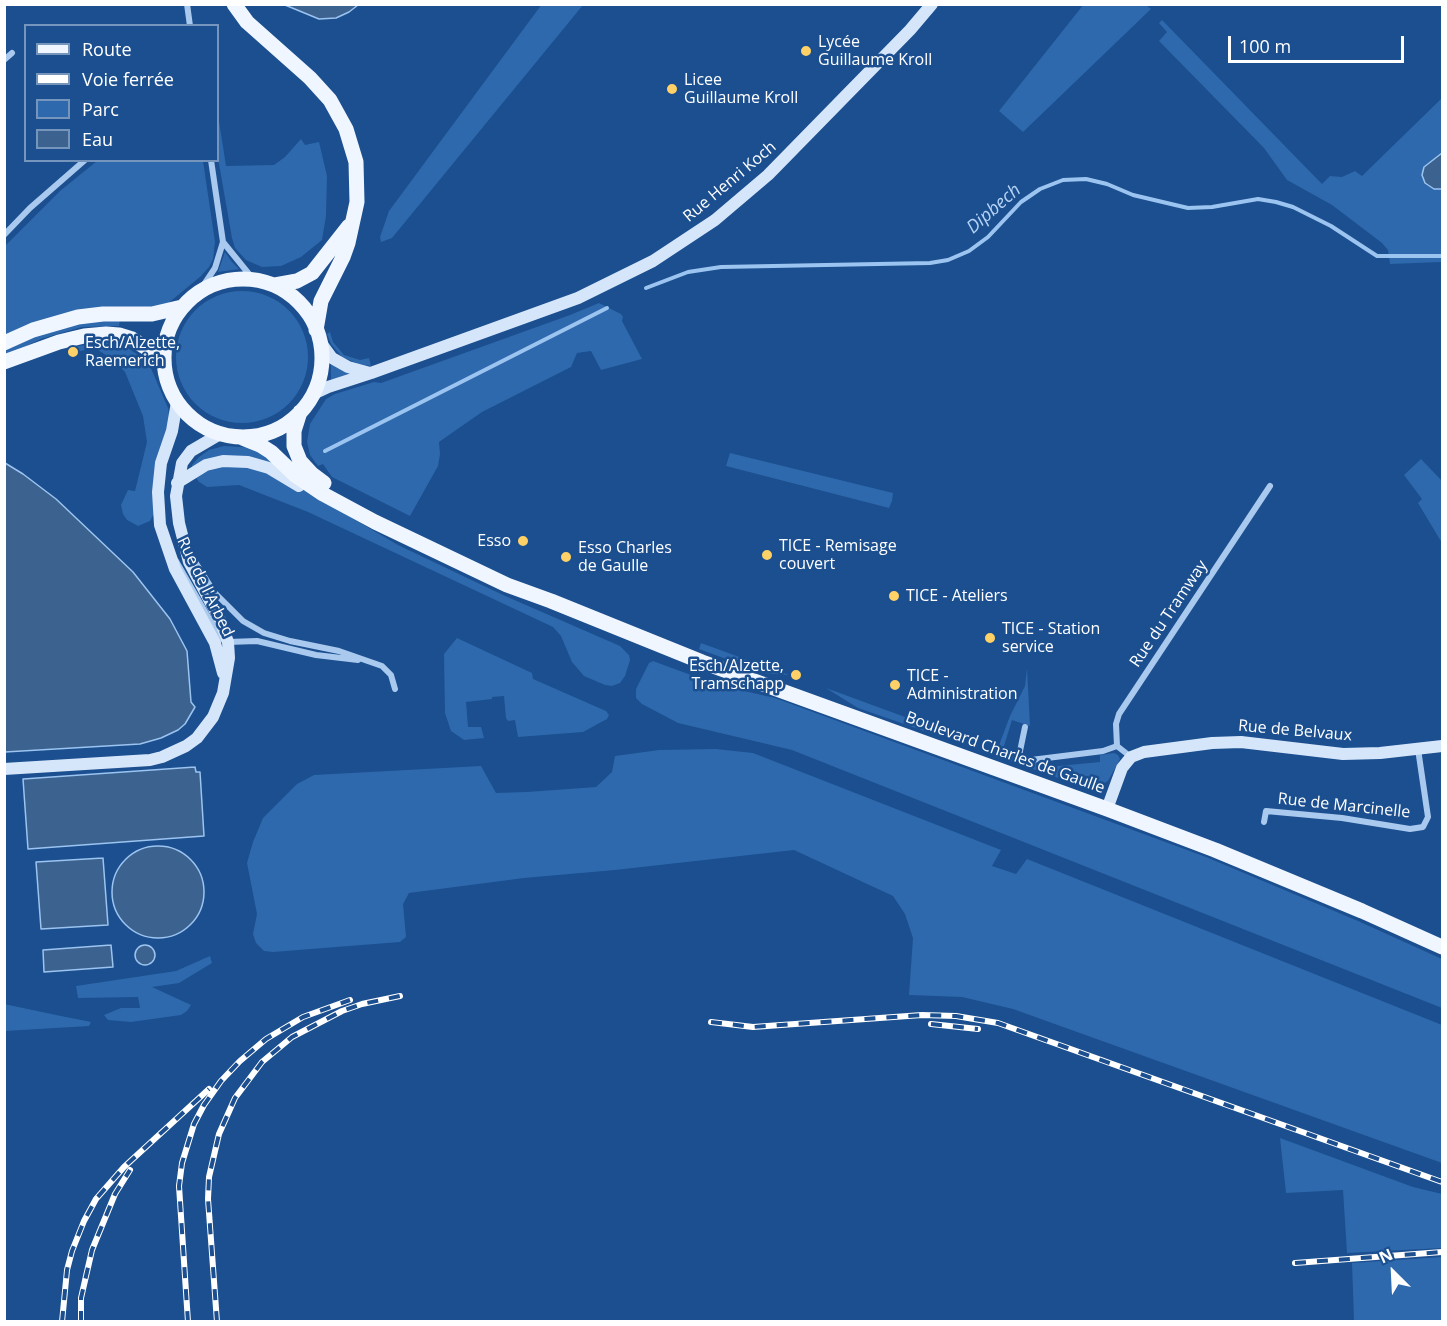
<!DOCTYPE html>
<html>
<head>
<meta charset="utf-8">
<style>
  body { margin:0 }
  #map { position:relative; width:1447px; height:1326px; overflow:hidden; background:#1b4f8f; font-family:"Open Sans",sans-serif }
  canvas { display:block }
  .frame { position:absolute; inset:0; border:6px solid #fff; pointer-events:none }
  .legend { position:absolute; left:24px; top:24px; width:195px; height:138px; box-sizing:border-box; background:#1b4f8f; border:2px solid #7695bc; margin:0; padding:8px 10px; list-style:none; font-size:18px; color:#fff }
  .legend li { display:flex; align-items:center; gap:12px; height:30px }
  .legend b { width:30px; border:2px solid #7695bc }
  .north { position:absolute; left:1363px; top:1242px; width:60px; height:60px; -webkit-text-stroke:4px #1b4f8f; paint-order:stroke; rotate:336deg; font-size:16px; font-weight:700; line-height:24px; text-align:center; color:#fff }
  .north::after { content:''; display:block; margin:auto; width:21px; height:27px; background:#fff; clip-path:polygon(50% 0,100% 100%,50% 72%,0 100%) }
  .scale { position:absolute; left:1228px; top:36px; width:176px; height:27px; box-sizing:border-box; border:3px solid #fff; border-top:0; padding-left:8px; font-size:18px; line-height:21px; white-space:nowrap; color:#fff; -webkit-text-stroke:4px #1b4f8f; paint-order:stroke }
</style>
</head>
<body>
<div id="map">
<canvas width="1447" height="1326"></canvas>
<div class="frame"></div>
<ul class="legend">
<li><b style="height:8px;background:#f0f6ff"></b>Route</li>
<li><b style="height:8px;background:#fff"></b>Voie ferrée</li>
<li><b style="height:16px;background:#2e69ad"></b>Parc</li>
<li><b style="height:16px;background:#3c6290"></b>Eau</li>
</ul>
<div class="north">N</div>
<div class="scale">100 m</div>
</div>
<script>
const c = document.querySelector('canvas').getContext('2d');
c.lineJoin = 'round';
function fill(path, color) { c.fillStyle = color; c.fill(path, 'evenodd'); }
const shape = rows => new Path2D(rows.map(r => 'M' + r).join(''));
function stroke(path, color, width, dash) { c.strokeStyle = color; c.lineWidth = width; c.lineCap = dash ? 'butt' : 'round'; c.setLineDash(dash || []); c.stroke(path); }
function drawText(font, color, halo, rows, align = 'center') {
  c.font = font + ' "Open Sans",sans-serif'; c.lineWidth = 5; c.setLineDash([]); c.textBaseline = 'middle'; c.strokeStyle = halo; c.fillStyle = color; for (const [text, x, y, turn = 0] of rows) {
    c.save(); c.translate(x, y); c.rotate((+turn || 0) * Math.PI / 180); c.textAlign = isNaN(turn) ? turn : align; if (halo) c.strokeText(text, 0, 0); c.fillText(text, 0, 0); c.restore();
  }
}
const green = shape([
  [542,4,583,5,392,238,381,242,380,237,389,211],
  [1084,4,1146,5,1151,9,1023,132,999,111],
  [1162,20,1322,184,1330,176,1342,177,1355,171,1362,176,1442,98,1442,262,1390,264,1388,250,1382,243,1332,205,1287,180,1264,148,1159,41,1167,32,1159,23],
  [218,115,226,166,274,165,285,157,301,139,305,145,319,142,327,176,326,216,322,240,301,257,281,266,262,267,246,260,235,248,232,238,218,158],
  [97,161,203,161,215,242,213,259,209,267,201,276,166,305,5,336,5,246,60,191],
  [225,252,232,262,239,269,218,272],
  '176 357a66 66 0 1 1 132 0a66 66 0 1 1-132 0Z',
  [599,303,621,314,623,317,622,321,642,359,601,370,591,351,577,353,571,367,482,412,439,442,440,454,438,466,410,516,332,477,323,464,318,466,310,455,307,442,310,424,326,399,335,394,374,382,381,383,570,315],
  [120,320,119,326,82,327,61,333,41,339,5,356,4,348,38,334,80,322],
  [330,332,333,342,344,355,360,360,369,358,371,366,359,364,342,357,331,344,327,334],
  [103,341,126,347,143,358,150,366,168,408,170,421,156,510,150,521,138,526,127,520,123,514,121,505,128,490,135,491,147,442,143,416,125,372,115,361,95,348,71,353,70,348],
  [331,364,332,364,340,369,351,373,331,380],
  [224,446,257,448,345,514,398,545,503,595,620,646,629,655,630,660,625,676,620,683,612,686,605,685,584,676,572,662,561,636,553,627,308,512,239,485,207,487,199,482,192,472,192,465,199,457,209,450],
  [730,453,893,493,892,501,889,508,726,466],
  [1421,459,1442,481,1442,543,1418,503,1422,499,1404,475],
  [457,638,532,673,533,679,606,711,609,715,607,719,583,732,518,737,515,720,508,721,506,718,504,696,492,697,492,699,466,702,468,727,481,727,484,738,464,740,451,731,445,713,444,654],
  [701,643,753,662,789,675,764,673,699,649],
  [653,661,718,685,775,698,1206,857,1358,921,1442,959,1442,1008,792,750,678,723,642,704,636,698,636,689,649,663],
  [1027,668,1030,726,1012,720,1004,746,1011,749,1010,753,1031,760,1036,760,1037,768,1100,762,1100,755,1114,753,1118,755,1120,759,1108,781,1095,788,1082,786,995,756,1010,716,1025,686],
  [826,688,935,728,933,734,858,708],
  [716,749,753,753,1001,850,992,866,1016,874,1027,859,1442,1025,1442,1163,1013,1009,962,997,909,995,913,938,905,914,893,896,794,850,615,870,524,878,409,893,403,904,406,937,400,942,273,952,264,951,256,943,253,934,257,914,247,863,253,842,263,818,297,784,314,775,481,766,496,793,527,792,596,787,612,772,615,756,659,750],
  [210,956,212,963,179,983,152,987,191,1005,187,1011,181,1015,131,1022,108,1020,104,1015,121,1008,140,1008,138,997,78,998,76,986,176,971],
  [4,1004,61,1016,91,1022,89,1026,5,1031],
  [1280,1138,1413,1187,1442,1194,1442,1248,1347,1253,1343,1190,1286,1193],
  [1442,1257,1442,1321,1354,1321,1352,1263]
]);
const water = shape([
  [285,5,358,5,349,12,336,18,319,19,285,5],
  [1442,153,1442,189,1434,189,1425,183,1422,175,1424,167,1442,153],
  [5,463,23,474,56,499,133,572,170,619,187,651,191,702,195,707,185,724,178,730,161,738,140,744,5,752,5,463],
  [195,767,196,772,200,772,204,836,28,849,23,779,195,767],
  '112 892a46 46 0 1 1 92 0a46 46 0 1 1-92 0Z',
  [103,858,108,925,41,929,36,862,103,858],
  '135 955a10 10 0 1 1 20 0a10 10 0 1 1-20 0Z',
  [111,945,113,967,44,972,43,950,111,945]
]);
const stream = shape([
  [646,288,688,272,721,267,930,263,948,260,969,251,988,237,1021,202,1040,189,1063,180,1086,179,1107,184,1133,195,1188,208,1212,207,1258,199,1276,202,1293,207,1331,226,1377,256,1442,256],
  [325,451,607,308]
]);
const street = shape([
  [187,4,190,26],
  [4,60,12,53],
  [4,235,30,208,85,160],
  [223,242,253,279],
  [199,292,215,268,223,242,211,160],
  [194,560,214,592,243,621,264,633,290,641,339,651,382,666,391,675,395,689],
  [176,561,220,638,228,642,257,641,316,655,358,660],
  [1025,727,1019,756,1031,760,1103,751,1117,746],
  [1131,757,1117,746,1116,724,1119,714,1270,486],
  [1264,822,1266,811,1342,818,1410,829,1423,827,1428,817,1418,749]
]);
const secondary = shape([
  [321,343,332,358,348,367,370,373],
  [313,394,328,387,371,373,578,298,653,261,715,220,768,175,910,30,932,4],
  [177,402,172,431,161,463,158,492,160,525,175,569,215,643,223,673],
  [177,483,206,465,223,461,248,462,269,468,299,486],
  [4,769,150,760,162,757,186,746,197,738,213,717,223,693,229,658,228,642,220,620,189,562,179,523,176,496,182,463,191,451,220,434],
  [1107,809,1122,768,1131,757,1144,752,1212,743,1241,742,1343,754,1380,753,1442,746]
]);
const primary = shape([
  [234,4,247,22,310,78,330,100,346,129,356,162,357,202,348,243,343,257,321,301,316,330],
  '164 358a79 79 0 1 1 158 0a79 79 0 1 1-158 0Z',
  [275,285,297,281,312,273,349,226],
  [4,343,33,330,78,317,103,314,152,314,182,307],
  [4,362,59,342,84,336,106,334,119,335,132,339,148,349,163,362],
  [300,412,294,431,294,446,300,461,312,474,324,483],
  [240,437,260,445,271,452,295,475,323,494,375,522,507,585,551,601,702,662,1107,809,1215,850,1362,911,1442,947]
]);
const rail = shape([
  [711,1022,753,1027,922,1015,956,1016,998,1023,1442,1182],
  [931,1024,978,1029],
  [1295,1263,1442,1252],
  [62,1322,67,1270,72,1251,84,1221,96,1199,124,1167,209,1089],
  [81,1322,81,1298,92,1250,115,1194,130,1170],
  [188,1322,179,1186,182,1163,194,1124,204,1105,221,1081,240,1061,266,1039,303,1017,350,1000],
  [217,1322,208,1199,209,1177,219,1134,235,1098,262,1062,292,1037,342,1011,362,1004,400,996]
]);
const markers = [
  [806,51,6,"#ffd166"],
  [672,89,6,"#ffd166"],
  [73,352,6,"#ffd166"],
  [523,541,6,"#ffd166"],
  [767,555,6,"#ffd166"],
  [566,557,6,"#ffd166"],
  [894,596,6,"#ffd166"],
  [990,638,6,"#ffd166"],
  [796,675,6,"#ffd166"],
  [895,685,6,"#ffd166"]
];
const poiNames = [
  ["Lycée",818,42],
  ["Guillaume Kroll",818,60],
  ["Licee",684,80],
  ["Guillaume Kroll",684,98],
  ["Esch/Alzette,",85,343],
  ["Raemerich",85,361],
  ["Esso",511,541,"right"],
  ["TICE - Remisage",779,546],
  ["couvert",779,564],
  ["Esso Charles",578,548],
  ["de Gaulle",578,566],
  ["TICE - Ateliers",906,596],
  ["TICE - Station",1002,629],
  ["service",1002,647],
  ["Esch/Alzette,",784,666,"right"],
  ["Tramschapp",784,684,"right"],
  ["TICE -",907,676],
  ["Administration",907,694]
];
const streetNames = [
  ["Rue Henri Koch",730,182,-40],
  ["Rue de l'Arbed",205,587,64],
  ["Rue du Tramway",1169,614,-56],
  ["Rue de Belvaux",1295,731,5],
  ["Boulevard Charles de Gaulle",1005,753,20],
  ["Rue de Marcinelle",1344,806,6]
];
const waterNames = [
  ["Dipbech",994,209,-41]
];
fill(green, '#2e69ad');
fill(water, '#3c6290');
stroke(water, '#9cc4f0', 1.5);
stroke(stream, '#9cc4f0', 4);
stroke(street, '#a9c9ee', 6);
stroke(secondary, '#d6e6fa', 12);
stroke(primary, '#f0f6ff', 15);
stroke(rail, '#fff', 6);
stroke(rail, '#1b4f8f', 4, [11]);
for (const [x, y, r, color] of markers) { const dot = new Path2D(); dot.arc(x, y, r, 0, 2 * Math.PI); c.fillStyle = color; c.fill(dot); stroke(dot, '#1b4f8f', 2); }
drawText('16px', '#fff', '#1b4f8f', poiNames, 'left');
drawText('16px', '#fff', '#1b4f8f', streetNames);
drawText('italic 18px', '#b5d3f5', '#1b4f8f', waterNames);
</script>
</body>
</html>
